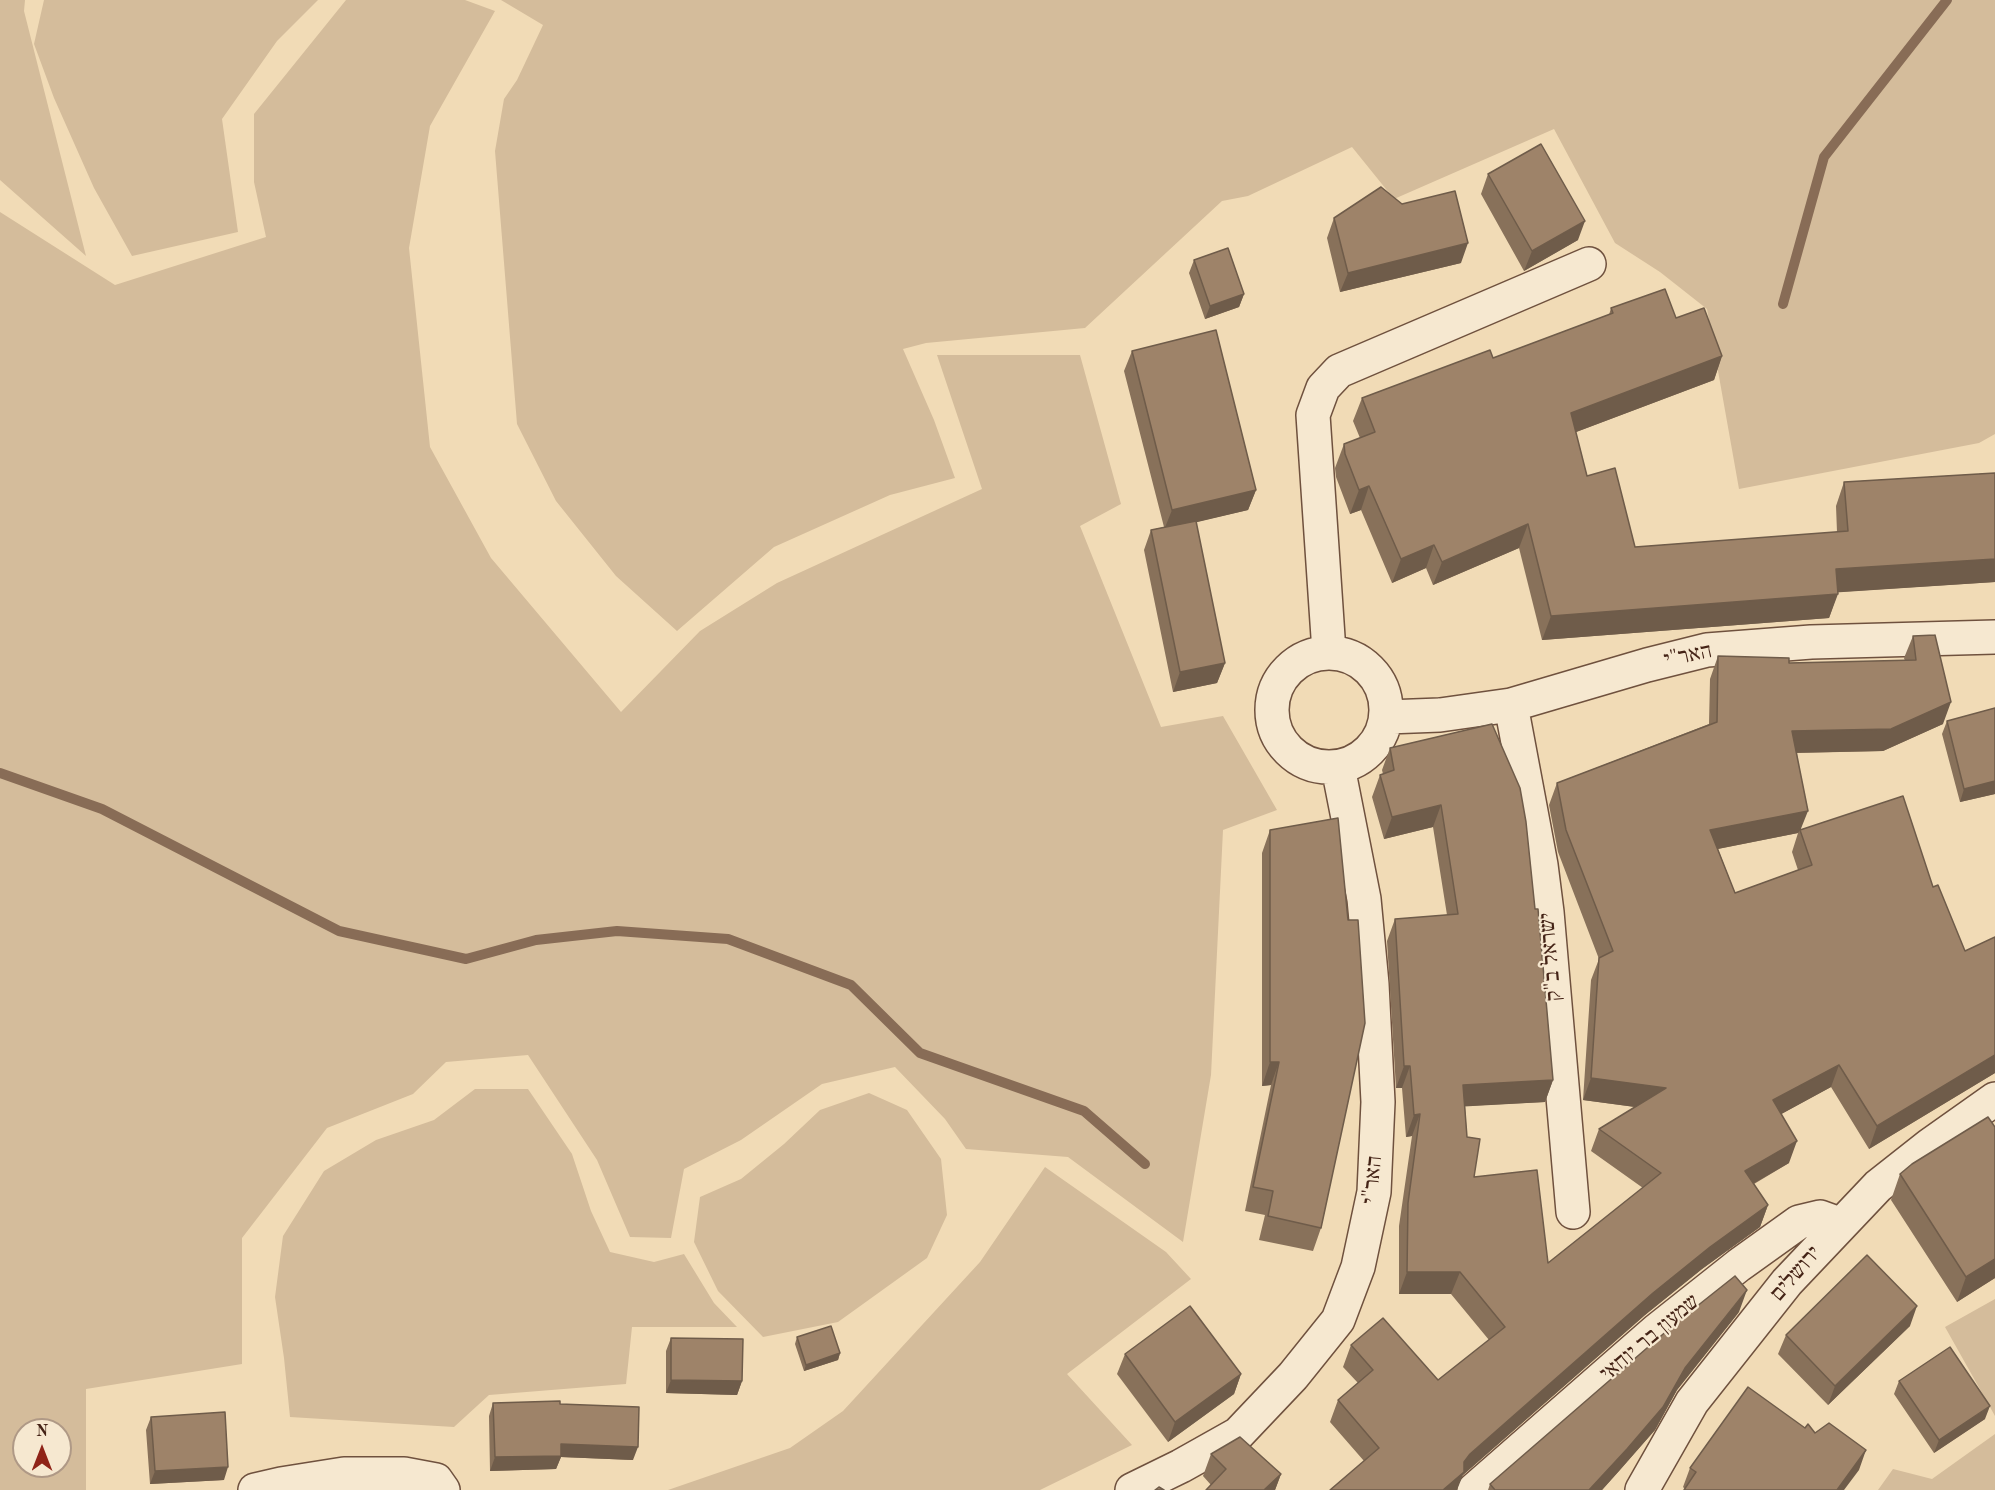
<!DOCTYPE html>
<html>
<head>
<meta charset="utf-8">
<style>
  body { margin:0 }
  #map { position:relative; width:1995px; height:1490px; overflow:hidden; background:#f1dbb6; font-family:"Old Standard TT",serif }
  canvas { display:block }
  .north { position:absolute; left:12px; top:1418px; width:60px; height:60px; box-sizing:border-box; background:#f6e8d0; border:2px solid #af9986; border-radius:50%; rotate:0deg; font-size:16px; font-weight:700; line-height:24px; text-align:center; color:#442316 }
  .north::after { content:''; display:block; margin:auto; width:21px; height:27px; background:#8f2418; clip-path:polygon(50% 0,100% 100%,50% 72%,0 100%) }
</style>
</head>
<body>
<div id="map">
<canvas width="1995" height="1490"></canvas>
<div class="north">N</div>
</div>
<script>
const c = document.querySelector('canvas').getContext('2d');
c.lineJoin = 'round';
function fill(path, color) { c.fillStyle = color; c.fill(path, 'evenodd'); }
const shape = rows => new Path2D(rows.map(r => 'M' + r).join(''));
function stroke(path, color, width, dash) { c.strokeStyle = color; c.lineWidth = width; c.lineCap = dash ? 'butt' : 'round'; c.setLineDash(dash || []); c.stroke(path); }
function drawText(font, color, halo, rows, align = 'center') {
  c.font = font + ' "Old Standard TT","Frank Ruhl Libre",serif'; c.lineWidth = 4.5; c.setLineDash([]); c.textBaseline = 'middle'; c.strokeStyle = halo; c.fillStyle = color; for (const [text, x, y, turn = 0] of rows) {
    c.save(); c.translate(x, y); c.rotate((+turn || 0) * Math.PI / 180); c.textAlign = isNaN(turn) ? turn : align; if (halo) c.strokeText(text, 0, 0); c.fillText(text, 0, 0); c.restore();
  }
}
const green = shape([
  [0,0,25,0,24,11,86,256,0,180],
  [44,0,318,0,277,41,222,119,238,232,132,256,94,188,54,98,34,44],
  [346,0,465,0,495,11,430,126,409,248,430,447,491,558,621,712,700,631,777,583,982,489,937,355,1080,355,1121,504,1080,526,1161,727,1223,716,1277,810,1223,830,1211,1075,1183,1242,1068,1157,966,1149,945,1119,895,1067,822,1084,741,1140,684,1169,671,1238,630,1237,597,1160,528,1055,446,1062,413,1094,327,1128,242,1238,242,1364,86,1389,86,1490,0,1490,0,212,115,285,266,237,254,182,254,114],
  [24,1430,60,1430,60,1466,24,1466],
  [501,0,1995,0,1995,434,1979,443,1739,489,1707,309,1660,272,1615,243,1554,129,1394,199,1352,147,1248,196,1222,201,1085,328,926,343,903,349,934,420,955,478,890,495,774,547,677,631,616,576,556,501,517,424,495,151,504,99,517,80,543,25],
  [475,1089,528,1089,572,1154,591,1211,610,1252,654,1262,684,1254,714,1303,737,1327,632,1327,626,1384,489,1395,454,1427,290,1417,284,1358,275,1297,283,1236,324,1171,376,1140,434,1120],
  [869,1093,907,1110,941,1159,947,1215,927,1258,838,1322,763,1337,718,1291,694,1242,700,1197,741,1179,784,1144,820,1110],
  [1045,1167,1166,1252,1191,1279,1067,1374,1132,1445,1040,1490,668,1490,790,1448,843,1411,980,1262],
  [1995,1299,1995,1416,1945,1327],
  [1995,1434,1995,1490,1878,1490,1893,1469,1932,1479]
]);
const stream = shape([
  [1783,304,1824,157,1947,0],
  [0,773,102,809,339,931,466,959,536,940,617,931,728,939,851,985,920,1053,1084,1111,1145,1164]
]);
const minor = shape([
  [1329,652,1313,415,1323,388,1339,371,1589,264],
  '1272 710a57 57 0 1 1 114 0a57 57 0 1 1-114 0Z',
  [1511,705,1541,865,1547,912,1573,1212],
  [1387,717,1440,715,1511,705,1647,665,1707,650,1811,642,1995,637],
  [255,1490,281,1484,344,1474,404,1474,436,1480,443,1490],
  [1132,1490,1181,1466,1238,1434,1293,1376,1338,1320,1358,1267,1374,1192,1378,1102,1372,984,1364,899,1338,767],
  [1474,1490,1657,1330,1739,1265,1799,1222,1820,1217,1831,1221,1837,1228],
  [1642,1490,1692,1402,1787,1282,1878,1186,1930,1145,1995,1099]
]);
const wall = shape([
  [1488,174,1578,240,1524,271,1481,194],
  [1334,218,1461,263,1340,292,1327,238],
  [1194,260,1244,294,1239,307,1205,319,1189,273],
  [1611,308,1676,318,1722,356,1714,380,1576,432,1587,476,1635,547,1837,532,1836,506,1844,482,1995,473,1995,582,1838,592,1829,618,1542,640,1519,548,1433,585,1426,568,1392,583,1361,510,1350,514,1336,477,1335,468,1344,444,1360,438,1353,421,1362,398,1493,358,1609,315],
  [1132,351,1256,490,1248,510,1196,522,1225,663,1217,683,1173,692,1144,550,1151,530,1164,527,1124,371],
  [1913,636,1943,724,1883,751,1797,753,1801,829,1933,887,1965,951,1995,937,1995,1073,1869,1149,1831,1087,1781,1114,1789,1163,1754,1184,1768,1205,1760,1227,1702,1269,1645,1315,1463,1475,1364,1461,1330,1422,1338,1400,1358,1383,1343,1367,1351,1345,1438,1380,1489,1340,1451,1294,1399,1294,1399,1226,1412,1136,1406,1137,1402,1088,1396,1088,1387,941,1395,919,1447,915,1433,827,1384,839,1372,797,1380,775,1383,774,1382,770,1390,748,1492,724,1553,1080,1545,1102,1465,1106,1467,1137,1474,1177,1548,1263,1643,1188,1591,1151,1599,1129,1635,1107,1583,1100,1591,980,1599,959,1558,852,1549,805,1557,783,1709,724,1710,679,1718,656,1789,663,1905,661,1904,658],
  [1798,833,1792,852,1798,870,1735,893,1718,849],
  [1995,708,1995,794,1960,802,1942,734,1947,721],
  [1270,830,1321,1228,1313,1251,1259,1240,1265,1215,1245,1211,1271,1085,1262,1086,1262,853],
  [1900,1174,1995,1278,1957,1302,1891,1200],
  [1739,1312,1677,1390,1655,1430,1619,1471,1602,1490,1488,1490,1490,1484],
  [1910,1326,1828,1405,1778,1354,1786,1335],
  [797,1337,840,1353,838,1360,804,1371,795,1344],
  [671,1338,742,1381,737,1395,666,1393,666,1351],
  [1125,1354,1241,1374,1234,1394,1168,1442,1117,1374],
  [1899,1381,1985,1419,1934,1453,1894,1394],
  [493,1403,560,1404,633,1460,561,1457,556,1469,490,1471,489,1416],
  [151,1417,224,1480,150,1484,146,1430],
  [1805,1428,1815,1433,1859,1470,1685,1489,1683,1487,1690,1468],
  [1211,1454,1281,1474,1275,1490,1206,1490,1211,1485,1203,1476]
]);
const shadedWall = shape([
  [1585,221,1578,240,1524,271,1532,251],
  [1468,243,1461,263,1340,292,1348,273],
  [1244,294,1239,307,1205,319,1210,306],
  [1722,356,1714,380,1563,437,1571,413],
  [1369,486,1361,510,1350,514,1359,490],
  [1256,490,1248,510,1164,530,1172,510],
  [1528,524,1519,548,1433,585,1442,562],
  [1434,545,1426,568,1392,583,1401,559],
  [1995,559,1995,582,1828,593,1836,569],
  [1838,594,1829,618,1542,640,1551,616],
  [1225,663,1217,683,1173,692,1180,672],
  [1951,702,1943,724,1883,751,1784,753,1792,731],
  [1995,781,1995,794,1960,802,1964,789],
  [1441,805,1433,827,1384,839,1392,817],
  [1808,811,1800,831,1800,830,1798,833,1702,852,1710,830],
  [1995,1055,1995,1073,1869,1149,1877,1126],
  [1270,1062,1279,1062,1271,1085,1262,1086],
  [1839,1065,1831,1087,1765,1123,1773,1100],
  [1404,1066,1410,1066,1402,1088,1396,1088],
  [1591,1078,1666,1088,1658,1110,1583,1100],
  [1553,1080,1545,1102,1455,1107,1463,1085],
  [1420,1114,1412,1136,1406,1137,1414,1115],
  [1797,1141,1789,1163,1737,1193,1745,1171],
  [1768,1205,1760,1227,1702,1269,1645,1315,1463,1475,1457,1490,1443,1490,1470,1454,1653,1293,1710,1247],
  [1995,1259,1995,1278,1957,1302,1966,1277],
  [1407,1272,1460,1272,1451,1294,1399,1294],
  [1747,1290,1739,1312,1677,1390,1655,1430,1619,1471,1602,1490,1589,1490],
  [1917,1306,1910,1326,1828,1405,1835,1386],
  [840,1353,838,1360,804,1371,806,1365],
  [1241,1374,1234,1394,1168,1442,1175,1422],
  [671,1380,742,1381,737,1395,666,1393],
  [1990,1406,1985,1419,1934,1453,1939,1440],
  [561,1444,638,1447,633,1460,561,1457,556,1469,490,1471,495,1457],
  [1866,1450,1859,1470,1844,1490,1837,1490],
  [228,1467,224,1480,150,1484,155,1471],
  [1281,1474,1275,1490,1264,1490]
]);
const building = shape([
  [1541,144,1585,221,1532,251,1488,174,1541,144],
  [1381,187,1402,204,1455,191,1468,243,1348,273,1334,218,1381,187],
  [1228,248,1244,294,1210,306,1194,260,1228,248],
  [1665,289,1676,318,1704,308,1722,356,1571,413,1587,476,1615,468,1635,547,1848,531,1844,482,1995,473,1995,559,1836,569,1838,594,1551,616,1528,524,1442,562,1434,545,1401,559,1369,486,1359,490,1345,454,1344,444,1375,432,1362,398,1490,350,1493,358,1613,313,1611,308,1665,289],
  [1216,330,1256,490,1172,510,1132,351,1216,330],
  [1196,521,1225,663,1180,672,1151,530,1196,521],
  [1935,635,1951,702,1891,729,1792,731,1808,811,1710,830,1735,893,1812,865,1800,830,1903,796,1933,887,1938,885,1965,951,1995,937,1995,1055,1877,1126,1839,1065,1773,1100,1797,1141,1745,1171,1768,1205,1710,1247,1653,1293,1470,1454,1464,1462,1464,1472,1443,1490,1330,1490,1379,1448,1338,1400,1373,1370,1351,1345,1383,1318,1438,1380,1505,1327,1460,1272,1407,1272,1408,1203,1420,1114,1414,1115,1410,1066,1404,1066,1395,919,1458,914,1441,805,1392,817,1380,775,1394,770,1390,748,1492,724,1520,788,1526,822,1535,909,1538,909,1553,1080,1463,1085,1467,1137,1480,1139,1474,1177,1537,1170,1548,1263,1661,1173,1599,1129,1666,1088,1591,1078,1599,958,1613,951,1566,830,1557,783,1717,722,1718,656,1789,658,1789,663,1916,660,1913,636,1935,635],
  [1995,708,1995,781,1964,789,1947,721,1995,708],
  [1338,818,1348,920,1358,920,1365,1023,1321,1228,1268,1216,1273,1191,1253,1187,1279,1062,1270,1062,1270,830,1338,818],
  [1988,1117,1995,1127,1995,1259,1966,1277,1900,1174,1912,1164,1988,1117],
  [1867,1255,1917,1306,1835,1386,1786,1335,1867,1255],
  [1735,1276,1747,1290,1685,1368,1663,1407,1627,1449,1589,1490,1495,1490,1490,1484,1677,1322,1735,1276],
  [1190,1306,1241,1374,1175,1422,1125,1354,1190,1306],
  [831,1326,840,1353,806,1365,797,1337,831,1326],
  [671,1338,743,1339,742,1381,671,1380,671,1338],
  [1950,1347,1990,1406,1939,1440,1899,1381,1950,1347],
  [1748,1387,1805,1428,1808,1424,1815,1433,1829,1423,1866,1450,1837,1490,1684,1490,1696,1472,1690,1468,1748,1387],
  [560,1401,560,1404,639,1407,638,1447,561,1444,561,1456,495,1457,493,1403,560,1401],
  [225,1412,228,1467,155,1471,151,1417,225,1412],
  [1240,1437,1281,1474,1264,1490,1206,1490,1226,1469,1211,1454,1240,1437],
  [1159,1487,1164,1490,1155,1490,1159,1487]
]);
const streetNames = [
  ["האר\"י",1688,656,-12],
  ["ישראל ב\"ק",1551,957,-95],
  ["האר\"י",1373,1180,-84],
  ["ירושלים",1796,1274,-49],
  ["שמעון בר יוחאי",1650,1338,-40]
];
fill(green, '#d4bc9b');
stroke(stream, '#886c56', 10);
stroke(minor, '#6f513e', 36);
stroke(minor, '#f6e8d0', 33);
fill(wall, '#88715a');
fill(shadedWall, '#6f5c4a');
fill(building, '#9e8369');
stroke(building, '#6f5c4a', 1.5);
drawText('22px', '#442316', '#f6e8d0', streetNames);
</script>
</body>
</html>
